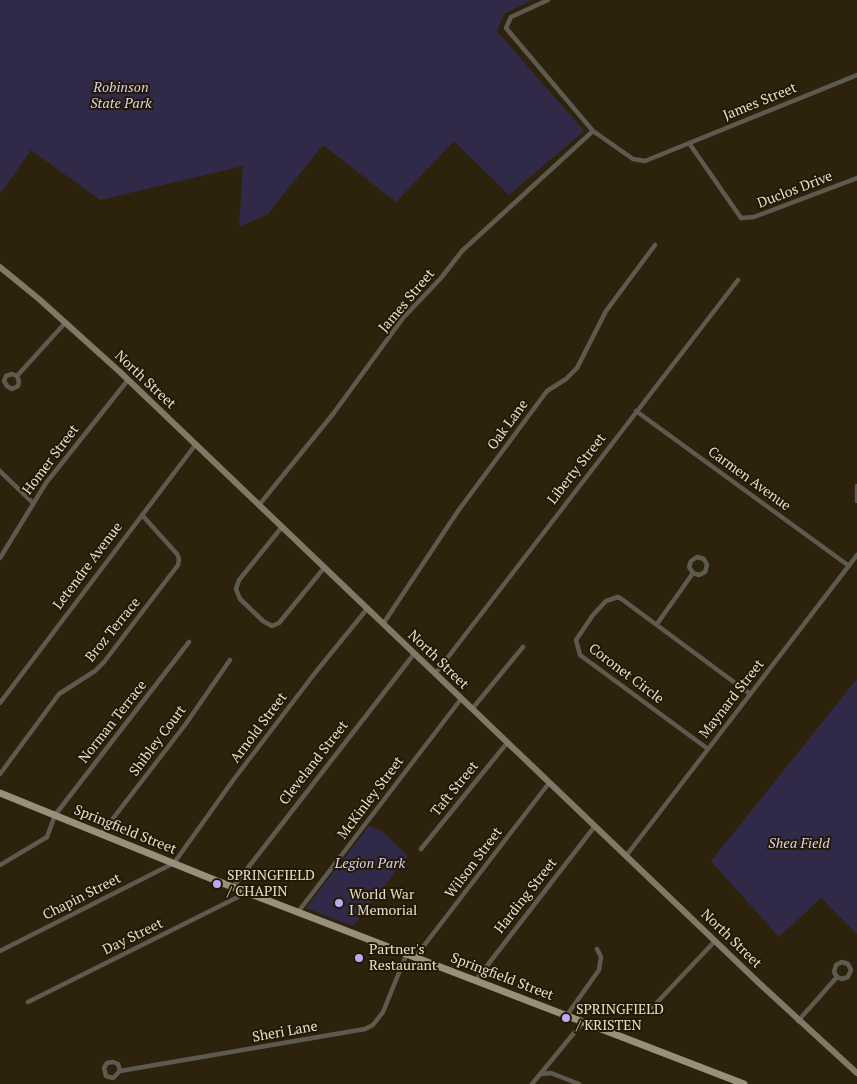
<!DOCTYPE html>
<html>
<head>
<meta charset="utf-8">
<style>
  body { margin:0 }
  canvas { display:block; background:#2d230c }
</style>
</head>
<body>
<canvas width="857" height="1084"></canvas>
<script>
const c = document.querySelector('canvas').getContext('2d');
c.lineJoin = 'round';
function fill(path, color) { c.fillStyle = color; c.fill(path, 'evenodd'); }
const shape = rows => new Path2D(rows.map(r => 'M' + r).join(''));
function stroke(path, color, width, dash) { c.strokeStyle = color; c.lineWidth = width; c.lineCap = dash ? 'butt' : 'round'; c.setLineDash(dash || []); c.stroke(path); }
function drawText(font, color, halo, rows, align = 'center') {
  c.font = font + ' "PT Serif",serif'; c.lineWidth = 4; c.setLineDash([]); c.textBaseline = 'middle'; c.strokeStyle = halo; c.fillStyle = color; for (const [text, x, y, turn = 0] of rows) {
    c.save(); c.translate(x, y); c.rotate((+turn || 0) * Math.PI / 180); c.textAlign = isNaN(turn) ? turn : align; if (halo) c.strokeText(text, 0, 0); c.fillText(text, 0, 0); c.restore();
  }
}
const green = shape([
  [0,0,532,0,504,14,497,31,584,131,509,195,454,141,396,202,323,145,268,214,239,227,243,166,100,200,31,150,0,194],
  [857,679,857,934,821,898,779,937,711,861],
  [369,826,382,831,408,856,353,926,306,908]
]);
const minor = shape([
  [548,0,511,17,506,28,593,131,633,159,645,161,857,75],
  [689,143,741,218,754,217,857,178],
  [17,376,19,382,18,386,12,389,7,386,4,381,6,376,12,374,17,376,65,323],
  [636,411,849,566],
  [0,471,33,503],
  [857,486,857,501],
  [259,505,333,414,403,318,441,278,462,251,593,131],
  [282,527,239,580,236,589,240,599,263,621,272,626,279,623,324,568],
  [0,558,46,483,128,380],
  [383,624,458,511,547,391,566,379,577,368,606,311,655,245],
  [657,624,693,573,699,575,705,572,707,565,704,559,697,557,691,561,689,567,693,573],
  [435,674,738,280],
  [0,703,196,444],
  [472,709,523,647],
  [708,749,580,655,576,640,593,615,606,601,618,597,623,600,750,694],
  [0,774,59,694,95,671,104,662,178,565,179,559,177,554,142,515],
  [101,834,185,725,230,660],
  [421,849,507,743],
  [626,856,857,555],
  [0,865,47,837,55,815,189,642],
  [233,887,414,654],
  [298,912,461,699],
  [0,951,174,863,234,779,315,673,367,609],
  [416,956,549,783],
  [476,980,595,826],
  [28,1002,248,892],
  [648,1012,715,941],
  [567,1015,599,970,601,957,597,949],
  [798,1021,837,977,842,979,848,977,851,970,848,964,842,962,836,965,834,972,837,977],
  [120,1071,118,1064,113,1062,107,1063,104,1068,106,1076,113,1078,120,1071,365,1029,373,1025,383,1012,407,953],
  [542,1074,551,1073,579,1084],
  [532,1084,583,1022]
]);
const secondary = shape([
  [0,267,39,299,120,372,760,984,857,1073]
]);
const primary = shape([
  [0,793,217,881,744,1084]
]);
const markers = [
  [217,884,5,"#bbaaf6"],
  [339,903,5,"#bbaaf6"],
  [359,958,5,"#bbaaf6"],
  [566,1018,5,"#bbaaf6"]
];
const parkNames = [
  ["Robinson",121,88],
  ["State Park",121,104],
  ["Shea Field",799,844],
  ["Legion Park",370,864]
];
const streetNames = [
  ["James Street",760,102,-22],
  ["Duclos Drive",795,190,-21],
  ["James Street",407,301,-50],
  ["North Street",145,380,43],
  ["Oak Lane",508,425,-54],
  ["Homer Street",51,460,-53],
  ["Liberty Street",577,469,-52],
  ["Carmen Avenue",749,479,36],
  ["Letendre Avenue",88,566,-53],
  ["Broz Terrace",113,630,-51],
  ["North Street",438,660,44],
  ["Coronet Circle",626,674,37],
  ["Maynard Street",732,699,-52],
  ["Norman Terrace",113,722,-52],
  ["Arnold Street",259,728,-53],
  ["Shibley Court",158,741,-53],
  ["Cleveland Street",314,763,-52],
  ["Taft Street",455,789,-51],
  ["McKinley Street",371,798,-53],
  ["Springfield Street",125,830,22],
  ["Wilson Street",474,863,-53],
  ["Harding Street",526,896,-52],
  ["Chapin Street",82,897,-27],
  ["Day Street",133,937,-26],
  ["North Street",731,939,44],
  ["Springfield Street",502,977,21],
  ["Sheri Lane",285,1032,-10]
];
const poiNames = [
  ["SPRINGFIELD",227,876],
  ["/ CHAPIN",227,892],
  ["World War",349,895],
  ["I Memorial",349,911],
  ["Partner's",369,950],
  ["Restaurant",369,966],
  ["SPRINGFIELD",576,1010],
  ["/ KRISTEN",576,1026]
];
fill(green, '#302947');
stroke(minor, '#5f5a50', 4.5);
stroke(secondary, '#817867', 6);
stroke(primary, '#9a8f7a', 7);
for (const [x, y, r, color] of markers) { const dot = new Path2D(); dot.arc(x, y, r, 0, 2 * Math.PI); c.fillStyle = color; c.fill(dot); stroke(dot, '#231903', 2); }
drawText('italic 14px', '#d7d0f6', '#231903', parkNames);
drawText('14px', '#e4ddd0', '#231903', streetNames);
drawText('14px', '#e4ddd0', '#231903', poiNames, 'left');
</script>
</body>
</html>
